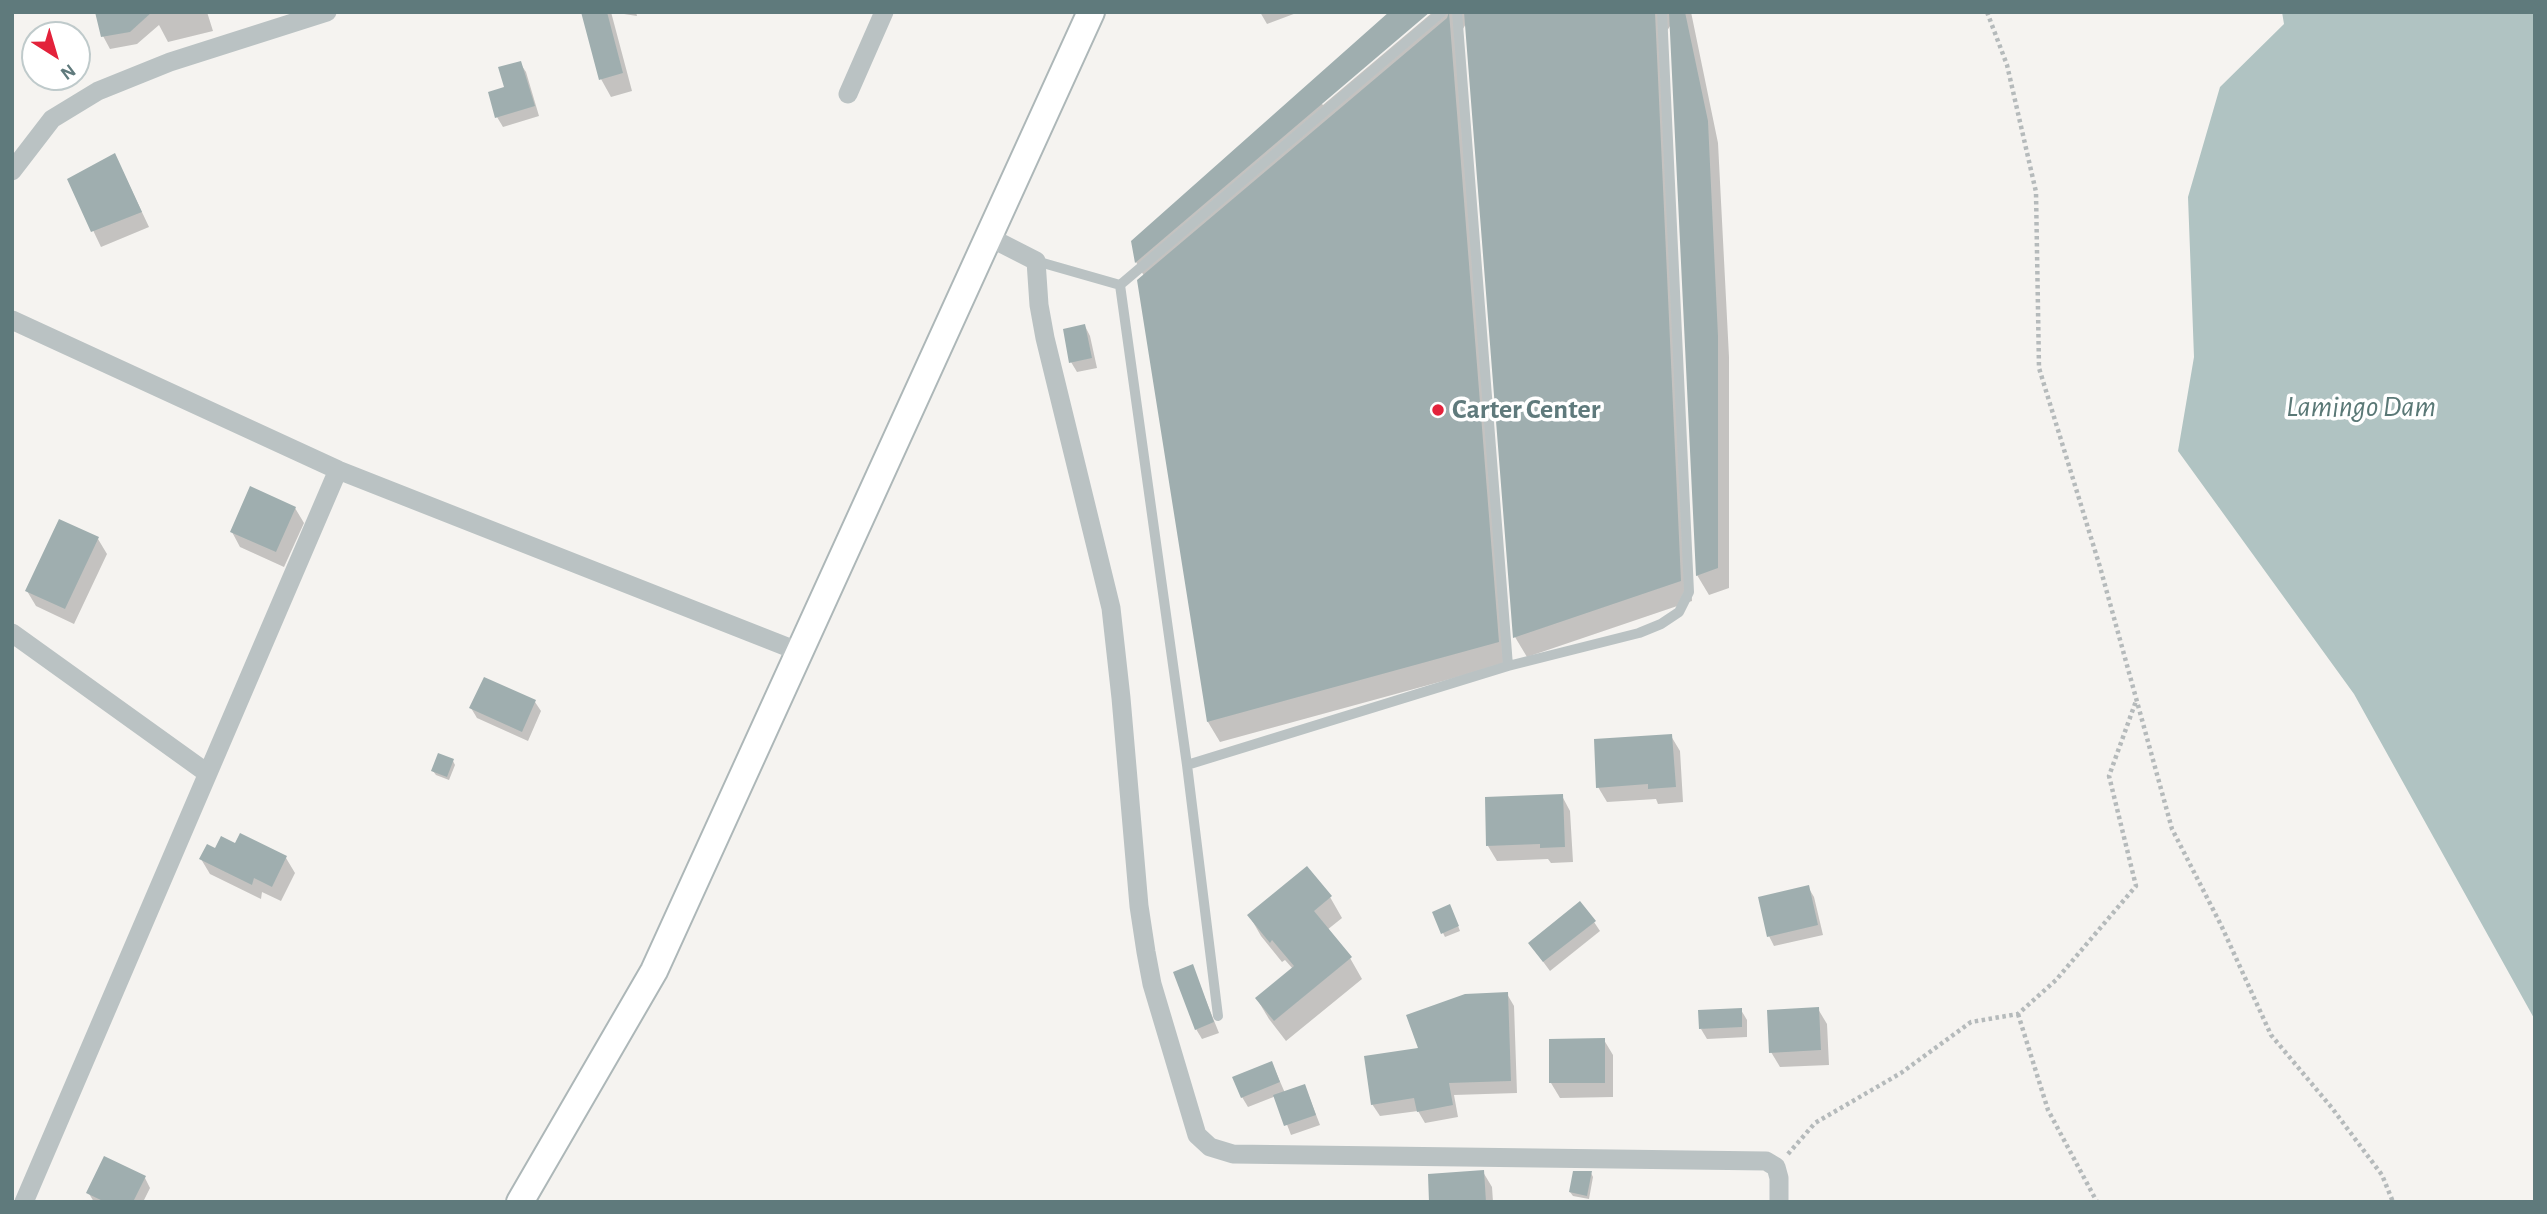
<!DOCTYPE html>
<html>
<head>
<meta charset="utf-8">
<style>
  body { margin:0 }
  #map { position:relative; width:2547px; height:1214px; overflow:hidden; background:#f5f3f0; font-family:"Alegreya Sans",sans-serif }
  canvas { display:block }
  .frame { position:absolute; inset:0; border:14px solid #5f7a7c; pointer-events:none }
  .north { position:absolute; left:21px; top:21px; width:70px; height:70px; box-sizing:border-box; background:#fff; border:2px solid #bfcacb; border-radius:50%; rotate:143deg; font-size:19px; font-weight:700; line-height:28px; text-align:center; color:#5f7a7c }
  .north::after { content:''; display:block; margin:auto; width:24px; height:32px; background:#e3223b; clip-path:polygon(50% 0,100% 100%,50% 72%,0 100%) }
</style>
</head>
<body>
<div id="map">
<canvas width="2547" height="1214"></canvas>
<div class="frame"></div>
<div class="north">N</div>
</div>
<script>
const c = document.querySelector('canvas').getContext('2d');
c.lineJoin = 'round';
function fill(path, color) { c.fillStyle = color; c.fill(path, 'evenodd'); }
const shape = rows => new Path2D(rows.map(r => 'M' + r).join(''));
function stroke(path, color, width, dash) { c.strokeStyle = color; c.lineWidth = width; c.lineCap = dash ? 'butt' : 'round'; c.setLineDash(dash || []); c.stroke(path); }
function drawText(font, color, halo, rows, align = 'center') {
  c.font = font + ' "Alegreya Sans",sans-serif'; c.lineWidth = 7; c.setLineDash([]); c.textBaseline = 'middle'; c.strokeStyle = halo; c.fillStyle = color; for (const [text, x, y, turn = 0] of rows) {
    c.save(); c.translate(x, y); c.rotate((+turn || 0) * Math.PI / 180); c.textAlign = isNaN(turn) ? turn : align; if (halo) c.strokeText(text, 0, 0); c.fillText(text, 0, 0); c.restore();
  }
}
const water = shape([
  [2282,12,2535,12,2535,1020,2354,694,2178,451,2194,357,2188,197,2220,87,2284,24]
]);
const shadow = shape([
  [97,12,207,12,213,31,168,42,159,25,137,44,110,49,103,36],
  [582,12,636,12,637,16,611,12,632,91,611,97,601,79],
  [1260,12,1299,12,1267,24],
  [1433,12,1691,12,1718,143,1729,357,1729,588,1709,595,1697,575,1672,23,1665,34,1692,601,1527,657,1515,637,1467,22,1460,34,1509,663,1220,742,1208,722,1139,281,1144,276,1136,262,1133,242,1321,103,1323,105],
  [520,63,526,72,539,116,503,127,497,117,506,88],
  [115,155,149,227,101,247,69,180],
  [1085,326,1090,336,1097,368,1077,372,1071,362],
  [295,508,304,523,284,567,240,547,232,532],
  [98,539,107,554,74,624,36,606,27,591],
  [535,702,541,711,528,741,477,718,471,708],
  [1671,736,1680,751,1683,802,1658,804,1656,799,1607,802,1598,787],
  [453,761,455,765,449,780,436,775,433,771],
  [1562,796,1570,811,1573,862,1551,863,1548,859,1497,861,1488,846],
  [235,845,286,858,295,873,281,901,262,892,261,899,210,874,201,859,216,850],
  [1307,868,1330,897,1342,918,1327,930,1350,958,1362,979,1286,1041,1269,1019,1257,999,1293,969,1285,960,1282,962,1261,936,1249,915],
  [1808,887,1814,897,1823,935,1774,946,1769,936],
  [1452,910,1460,931,1445,937,1443,933],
  [1594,922,1600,931,1550,971,1530,944],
  [1192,966,1219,1033,1202,1039,1196,1029],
  [1507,994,1514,1006,1517,1093,1454,1095,1458,1117,1425,1123,1418,1111,1380,1116,1372,1104,1420,1049],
  [1818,1009,1827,1024,1829,1065,1780,1067,1771,1052],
  [1741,1010,1747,1020,1747,1037,1707,1039,1701,1029],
  [1604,1040,1613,1055,1613,1097,1560,1098,1551,1083],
  [1272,1063,1285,1093,1305,1086,1320,1125,1291,1135,1276,1096,1248,1107,1242,1097],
  [1483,1172,1492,1187,1493,1202,1431,1202],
  [1591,1173,1593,1177,1589,1199,1573,1196,1570,1192],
  [145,1178,150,1188,143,1202,94,1202,88,1192]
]);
const building = shape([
  [95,12,152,12,130,32,101,37],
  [581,12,607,12,623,73,599,80],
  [1389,12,1430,12,1135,263,1131,241],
  [1449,12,1499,642,1207,722,1137,280,1447,18],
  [1464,12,1655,12,1681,581,1513,638],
  [1669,12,1685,12,1708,121,1718,336,1718,568,1696,576],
  [521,61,535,106,495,118,488,92,504,87,498,67],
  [115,153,142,212,91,232,67,179],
  [1085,324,1092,358,1069,363,1063,329],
  [250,486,296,507,276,552,230,532],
  [59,519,99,537,65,609,25,591],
  [484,677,536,700,522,732,469,708],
  [1672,734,1676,787,1648,789,1648,784,1596,788,1594,739],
  [438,753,454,759,447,777,431,771],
  [1563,794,1565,847,1540,848,1540,844,1486,846,1485,797],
  [240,833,287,856,272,887,254,878,252,885,199,859,207,844,215,848,221,836,235,843],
  [1307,866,1332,896,1314,911,1352,957,1274,1021,1255,998,1294,966,1272,940,1270,943,1247,915],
  [1809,885,1818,925,1767,937,1758,897],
  [1580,901,1596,921,1543,962,1528,943],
  [1450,904,1459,926,1441,934,1432,912],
  [1193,964,1214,1022,1195,1030,1173,972],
  [1508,992,1511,1081,1449,1083,1453,1105,1417,1112,1414,1098,1371,1105,1364,1056,1418,1048,1406,1015,1465,994],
  [1819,1007,1821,1050,1769,1053,1767,1010],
  [1742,1008,1742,1027,1699,1029,1698,1010],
  [1605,1038,1605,1083,1549,1083,1549,1039],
  [1272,1061,1280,1082,1241,1098,1232,1077],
  [1305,1084,1316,1115,1284,1126,1273,1095],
  [104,1156,146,1176,133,1202,105,1202,86,1193],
  [1484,1170,1486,1202,1429,1202,1428,1174],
  [1573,1171,1592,1171,1587,1196,1569,1192]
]);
const path = shape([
  [1987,12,2007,65,2036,192,2039,368,2100,567,2172,829,2221,925,2271,1035,2332,1108,2382,1175,2393,1202],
  [2018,1014,2048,1110,2097,1202],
  [1788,1154,1815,1123,1901,1073,1971,1022,2018,1014,2056,980,2136,886,2109,776,2136,701]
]);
const service = shape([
  [1457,12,1508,666],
  [1036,261,1120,285,1442,12],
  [1120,285,1187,765,1218,1016],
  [1187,765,1508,666,1639,633,1661,624,1679,612,1689,592,1662,12]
]);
const minor = shape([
  [848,94,884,12],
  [12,171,52,119,98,91,170,62,327,12],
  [989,237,1036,261,1039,305,1045,338,1111,608,1121,698,1139,906,1146,952,1152,984,1197,1135,1210,1147,1233,1154,1766,1161,1776,1167,1779,1178,1779,1202],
  [12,320,338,470,800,652],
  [12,633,207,773],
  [24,1202,338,470]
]);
const secondary = shape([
  [520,1202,654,971,1091,12]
]);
const markers = [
  [1438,410,7,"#e3223b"]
];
const poiNames = [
  ["Carter Center",1452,410]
];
const waterNames = [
  ["Lamingo Dam",2361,407]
];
fill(water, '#b0c3c2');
fill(shadow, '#0003');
fill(building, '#9faeaf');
stroke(secondary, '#adb7b8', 30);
stroke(path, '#b5babb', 4.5, [3.5, 3.5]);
stroke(service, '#bac2c3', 10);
stroke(minor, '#bac2c3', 19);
stroke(secondary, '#fff', 26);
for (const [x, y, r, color] of markers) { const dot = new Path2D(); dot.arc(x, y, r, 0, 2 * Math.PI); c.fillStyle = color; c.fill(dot); stroke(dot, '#fff', 2.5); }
drawText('bold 28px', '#5f7a7c', '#fff', poiNames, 'left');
drawText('italic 30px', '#5a7876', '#fff', waterNames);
</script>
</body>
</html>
